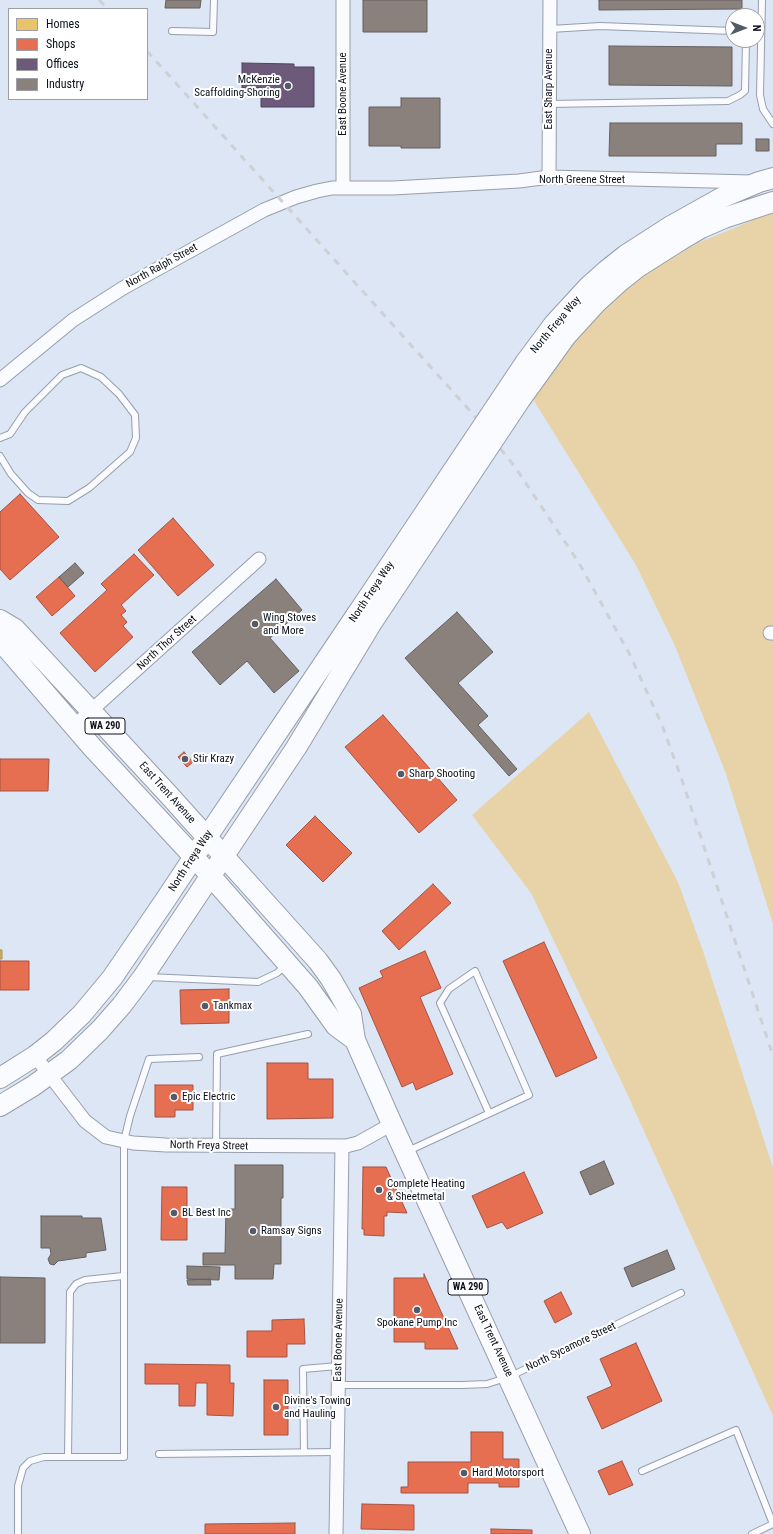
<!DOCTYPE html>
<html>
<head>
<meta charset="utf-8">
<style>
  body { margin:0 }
  #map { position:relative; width:773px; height:1534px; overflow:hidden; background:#dde6f5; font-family:"Roboto Condensed",sans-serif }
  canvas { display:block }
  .legend { position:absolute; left:8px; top:8px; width:140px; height:92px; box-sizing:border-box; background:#fff; border:1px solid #9d9fa4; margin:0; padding:5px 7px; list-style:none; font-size:12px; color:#0a101c }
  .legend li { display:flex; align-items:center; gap:8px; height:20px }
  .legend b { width:20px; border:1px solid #9d9fa4 }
  .north { position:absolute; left:725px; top:8px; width:40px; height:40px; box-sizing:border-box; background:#fff; border:1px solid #9d9fa4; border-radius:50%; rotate:90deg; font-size:11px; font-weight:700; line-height:16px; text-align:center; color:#0a101c }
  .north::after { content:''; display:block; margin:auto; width:14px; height:18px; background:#545b68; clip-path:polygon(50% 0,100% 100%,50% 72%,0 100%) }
</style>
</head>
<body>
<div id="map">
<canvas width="773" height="1534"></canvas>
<ul class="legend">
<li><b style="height:11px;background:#e9c46a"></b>Homes</li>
<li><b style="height:11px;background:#e76f51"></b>Shops</li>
<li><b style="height:11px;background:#6d597a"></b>Offices</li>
<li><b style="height:11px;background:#8a817c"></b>Industry</li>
</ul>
<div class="north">N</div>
</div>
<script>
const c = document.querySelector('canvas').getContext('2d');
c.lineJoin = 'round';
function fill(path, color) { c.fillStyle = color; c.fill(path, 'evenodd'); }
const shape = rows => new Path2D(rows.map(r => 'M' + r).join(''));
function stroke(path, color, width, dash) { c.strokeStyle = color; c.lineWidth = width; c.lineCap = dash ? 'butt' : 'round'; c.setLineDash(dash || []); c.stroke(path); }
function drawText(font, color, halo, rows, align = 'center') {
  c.font = font + ' "Roboto Condensed",sans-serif'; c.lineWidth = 4; c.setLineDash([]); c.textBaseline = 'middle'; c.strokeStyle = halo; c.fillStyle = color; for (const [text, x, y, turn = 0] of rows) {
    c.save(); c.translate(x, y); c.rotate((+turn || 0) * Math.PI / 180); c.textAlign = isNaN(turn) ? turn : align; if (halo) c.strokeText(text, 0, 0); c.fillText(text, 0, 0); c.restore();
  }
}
const green = shape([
  [773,211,773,924,725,771,675,646,636,565,531,396,564,351,600,310,645,274,698,243,751,221,758,216],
  [589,712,678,882,703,951,773,1168,773,1416,624,1087,531,893,472,815]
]);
const homes = shape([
  [0,950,2,950,2,959,0,959,0,950]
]);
const shops = shape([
  [20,494,59,537,10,580,0,569,0,512,20,494],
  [173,518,214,565,178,596,138,550,173,518],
  [134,554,154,575,121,605,126,611,121,615,127,622,123,626,133,637,95,672,60,633,107,590,101,584,134,554],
  [59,577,75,596,52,616,36,597,59,577],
  [383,715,457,800,419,833,345,747,383,715],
  [184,752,193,762,187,767,178,757,184,752],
  [0,759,49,759,48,791,0,791,0,759],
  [315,816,352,853,323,882,286,845,315,816],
  [433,884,451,903,399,950,382,931,433,884],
  [544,942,597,1058,556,1077,503,961,544,942],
  [425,951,441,988,420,997,453,1074,416,1090,413,1082,402,1087,359,988,383,977,380,971,425,951],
  [0,961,29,961,29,990,0,990,0,961],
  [229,989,229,1023,181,1024,180,990,229,989],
  [267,1063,308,1063,308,1079,333,1079,333,1118,267,1119,267,1063],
  [155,1085,193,1085,193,1110,175,1110,175,1117,155,1117,155,1085],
  [363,1167,386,1167,407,1213,387,1212,387,1216,384,1216,384,1236,364,1235,364,1229,362,1229,363,1167],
  [524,1172,543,1213,507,1229,502,1222,487,1228,472,1196,524,1172],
  [162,1187,187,1187,187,1240,161,1240,162,1187],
  [424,1274,458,1349,425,1349,425,1342,394,1342,394,1278,424,1278,424,1274],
  [561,1292,572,1314,555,1323,544,1301,561,1292],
  [304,1319,305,1344,287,1344,287,1357,247,1357,247,1331,272,1331,272,1320,304,1319],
  [636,1343,662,1401,602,1429,587,1397,612,1386,600,1359,636,1343],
  [145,1364,230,1365,230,1383,234,1383,233,1416,207,1415,207,1383,196,1383,195,1406,179,1406,179,1384,145,1384,145,1364],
  [264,1380,288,1380,288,1435,264,1435,264,1380],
  [471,1432,503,1432,503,1459,519,1459,519,1487,499,1487,499,1483,468,1483,468,1493,401,1493,401,1487,408,1487,408,1462,471,1462,471,1432],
  [622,1461,633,1485,609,1495,598,1471,622,1461],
  [362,1504,414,1505,414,1530,361,1529,362,1504],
  [295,1523,295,1534,205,1534,205,1524,295,1523],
  [491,1529,532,1530,532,1534,491,1534,491,1529]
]);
const offices = shape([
  [242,63,294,64,294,67,314,67,314,107,261,107,261,88,242,88,242,63]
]);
const industry = shape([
  [166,0,201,0,200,8,165,8,166,0],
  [363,0,427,0,427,32,363,32,363,0],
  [599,0,742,0,742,9,599,10,599,0],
  [609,46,732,47,732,86,609,85,609,46],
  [401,98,440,98,440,148,401,148,401,146,369,146,369,107,401,107,401,98],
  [610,123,742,123,742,144,716,144,716,156,609,156,610,123],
  [756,139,769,139,769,151,756,151,756,139],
  [75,563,84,573,68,587,59,577,75,563],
  [276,579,302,610,270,638,299,671,274,693,247,661,220,685,192,652,276,579],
  [457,612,493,652,458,683,488,716,478,725,517,769,509,776,405,658,457,612],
  [604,1161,614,1184,590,1195,580,1172,604,1161],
  [235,1165,283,1165,283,1198,281,1198,281,1264,274,1264,273,1279,235,1279,235,1265,203,1265,203,1253,225,1253,226,1209,235,1209,235,1165],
  [41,1216,82,1216,82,1218,101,1218,106,1250,86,1253,86,1257,58,1261,54,1265,50,1264,48,1259,51,1254,50,1248,41,1248,41,1216],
  [667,1250,675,1269,632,1287,624,1268,667,1250],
  [187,1266,220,1267,219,1280,187,1279,187,1266],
  [0,1277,45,1278,45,1343,0,1343,0,1277],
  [210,1279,211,1285,188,1285,187,1280,210,1279]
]);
const service = shape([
  [762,0,760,95,763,109,773,124],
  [550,29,600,26,733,31],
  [172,31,213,32,214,0],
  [549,104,728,101,740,95,745,91,746,40],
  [0,438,10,434,25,412,62,375,81,368,101,377,119,394,135,415,136,438,130,452,89,488,68,501,38,500,28,493,11,474,0,456],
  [148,977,258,982,277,973,286,965],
  [216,1146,217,1054,308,1034],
  [408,1151,529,1095,475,971,449,989,440,1003,489,1113],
  [338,1385,462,1385,487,1384,509,1377,681,1293],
  [304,1452,303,1369,338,1366],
  [159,1454,337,1452],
  [68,1457,70,1292,76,1284,85,1280,123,1276],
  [642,1471,736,1430,773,1524],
  [18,1534,18,1486,23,1468,30,1461,44,1457,124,1457,124,1141,130,1116,149,1059,199,1057],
  [752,1534,773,1524]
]);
const minor = shape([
  [343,0,343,188],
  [549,177,550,0],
  [0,380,73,320,123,288,264,210,296,197,317,191,332,188,393,188,519,181,549,177,751,182],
  [770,633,773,633],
  [74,726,259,559],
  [35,1056,85,1121,106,1137,133,1143,166,1145,346,1146,358,1143,392,1124],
  [336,1534,342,1146]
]);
const primary = shape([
  [671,226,721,198,759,182,773,178],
  [679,241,701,228,724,218,773,202],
  [0,620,15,629,168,794,301,942,318,961,331,979,351,1014,355,1040,392,1124,580,1534],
  [0,638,3,644,92,747,194,857,308,987,336,1026,355,1040],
  [0,1078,35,1056,54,1041,82,1014,112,978,166,899,207,837,357,614],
  [0,1106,33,1086,69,1060,100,1030,122,1005,143,977,296,748,371,624]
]);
const rail = shape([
  [99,0,108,9],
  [147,51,472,413,515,467,579,563,630,655,662,725,682,780,773,1056]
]);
const primaryBridge = shape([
  [357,614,525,363,554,324,588,287,607,270,626,255,671,226],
  [371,624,520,400,566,336,597,302,618,283,638,267,679,241]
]);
const markers = [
  [288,86,4,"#545b68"],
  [255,624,4,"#545b68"],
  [185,759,4,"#545b68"],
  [401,774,4,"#545b68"],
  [205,1006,4,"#545b68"],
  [174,1097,4,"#545b68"],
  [379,1190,4,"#545b68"],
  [174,1213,4,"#545b68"],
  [253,1231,4,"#545b68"],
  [417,1310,4,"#545b68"],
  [276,1407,4,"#545b68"],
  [464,1473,4,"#545b68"]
];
const shields = [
  [105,726,40],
  [468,1287,40]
];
const shieldNames = [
  ["WA 290",105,726],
  ["WA 290",468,1287]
];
const poiNames = [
  ["McKenzie",280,80,"right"],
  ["Scaffolding-Shoring",280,93,"right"],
  ["Wing Stoves",263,618],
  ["and More",263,631],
  ["Stir Krazy",193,759],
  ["Sharp Shooting",409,774],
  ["Tankmax",213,1006],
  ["Epic Electric",182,1097],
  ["Complete Heating",387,1184],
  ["& Sheetmetal",387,1197],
  ["BL Best Inc",182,1213],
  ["Ramsay Signs",261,1231],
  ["Spokane Pump Inc",417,1323,"center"],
  ["Divine's Towing",284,1401],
  ["and Hauling",284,1414],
  ["Hard Motorsport",472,1473]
];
const streetNames = [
  ["East Sharp Avenue",549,89,-90],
  ["East Boone Avenue",343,94,-90],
  ["North Greene Street",582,180],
  ["North Ralph Street",162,266,-29],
  ["North Freya Way",556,325,-50],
  ["North Freya Way",372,592,-56],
  ["North Thor Street",167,643,-42],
  ["East Trent Avenue",167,793,48],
  ["North Freya Way",191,861,-57],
  ["North Freya Street",209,1146,1],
  ["East Boone Avenue",339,1340,-89],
  ["East Trent Avenue",493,1341,65],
  ["North Sycamore Street",571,1347,-26]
];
fill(green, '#e7d3a7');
fill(homes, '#e9c46a');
stroke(homes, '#a68e53', 1);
fill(shops, '#e76f51');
stroke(shops, '#a55241', 1);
fill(offices, '#6d597a');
stroke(offices, '#4f435e', 1);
fill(industry, '#8a817c');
stroke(industry, '#645f5f', 1);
stroke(service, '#979eab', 8);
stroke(minor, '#979eab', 15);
stroke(primary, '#979eab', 22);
stroke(service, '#fafbfe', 6);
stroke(minor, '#fafbfe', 13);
stroke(primary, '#fafbfe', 20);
stroke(rail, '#cdd0d5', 3, [7, 7]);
stroke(primaryBridge, '#979eab', 22, []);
stroke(primaryBridge, '#fafbfe', 20);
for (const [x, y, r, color] of markers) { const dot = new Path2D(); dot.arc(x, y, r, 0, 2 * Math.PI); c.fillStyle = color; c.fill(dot); stroke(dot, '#fff', 1.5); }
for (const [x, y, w] of shields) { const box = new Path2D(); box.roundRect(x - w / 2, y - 8, w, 16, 3); c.fillStyle = '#fff'; c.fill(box); stroke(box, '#0a101c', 1); }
drawText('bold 10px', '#0a101c', null, shieldNames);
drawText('11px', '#0a101c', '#fff', poiNames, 'left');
drawText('11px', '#0a101c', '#fff', streetNames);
</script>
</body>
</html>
